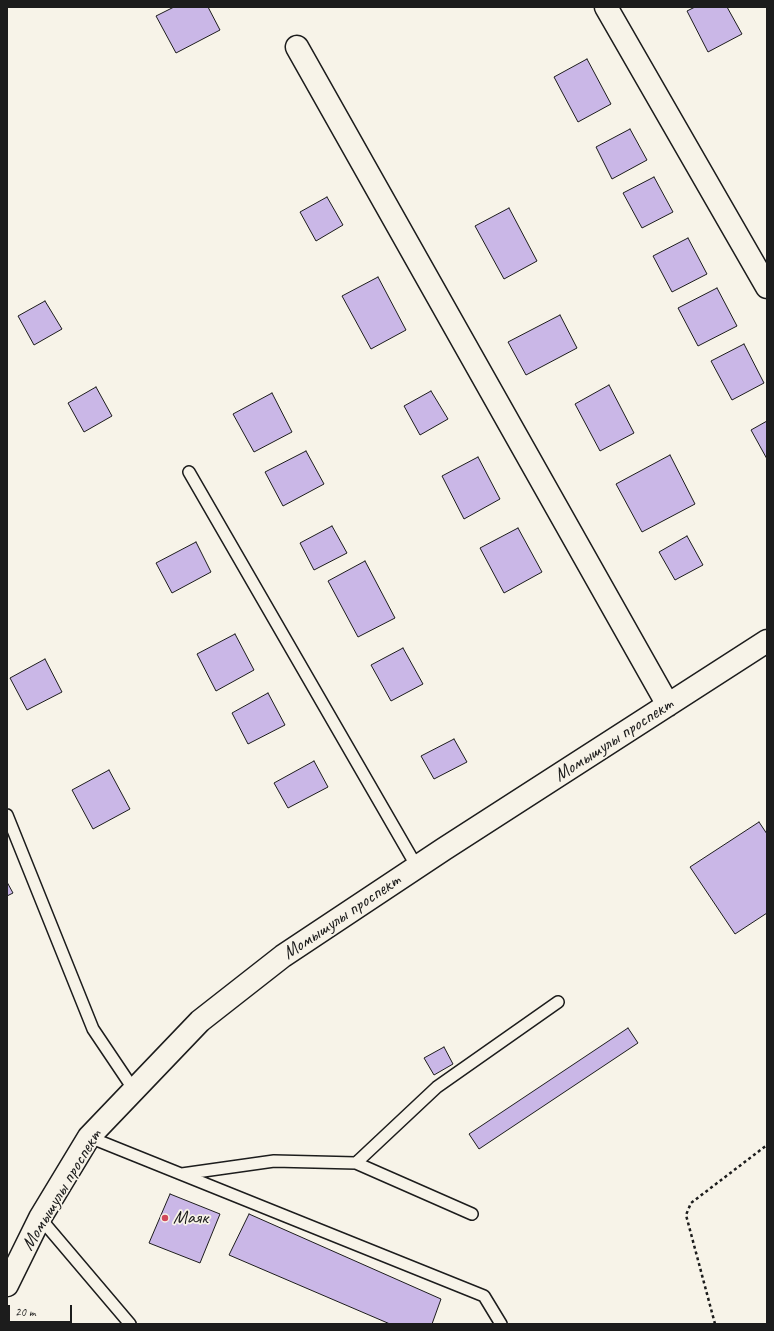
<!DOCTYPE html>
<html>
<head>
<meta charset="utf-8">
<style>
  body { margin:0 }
  #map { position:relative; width:774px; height:1331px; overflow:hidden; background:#f7f3e8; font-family:Caveat,sans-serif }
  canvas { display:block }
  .frame { position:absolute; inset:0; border:8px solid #1c1c1c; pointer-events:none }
  .scale { position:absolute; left:8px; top:1305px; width:64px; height:18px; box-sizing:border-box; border:2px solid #1c1c1c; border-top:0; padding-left:5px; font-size:12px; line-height:14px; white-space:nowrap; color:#1c1c1c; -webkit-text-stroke:3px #f7f3e8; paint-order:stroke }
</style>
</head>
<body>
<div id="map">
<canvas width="774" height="1331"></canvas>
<div class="frame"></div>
<div class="scale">20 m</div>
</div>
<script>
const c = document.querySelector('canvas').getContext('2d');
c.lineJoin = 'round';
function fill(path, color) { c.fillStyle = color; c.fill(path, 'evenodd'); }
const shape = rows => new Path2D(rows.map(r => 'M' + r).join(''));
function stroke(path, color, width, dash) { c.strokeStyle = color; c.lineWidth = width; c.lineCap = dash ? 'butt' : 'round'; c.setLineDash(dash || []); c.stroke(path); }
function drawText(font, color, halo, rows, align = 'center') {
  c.font = font + ' Caveat,sans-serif'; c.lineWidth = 3.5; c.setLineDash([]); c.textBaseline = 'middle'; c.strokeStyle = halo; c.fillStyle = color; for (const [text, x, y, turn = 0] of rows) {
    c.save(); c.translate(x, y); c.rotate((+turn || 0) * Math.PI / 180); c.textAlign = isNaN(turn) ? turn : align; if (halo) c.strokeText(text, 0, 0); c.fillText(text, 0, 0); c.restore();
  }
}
const building = shape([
  [174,7,208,7,220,30,176,53,156,16,174,7],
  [695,7,727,7,742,34,708,52,687,11,695,7],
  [587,59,611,104,578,122,554,77,587,59],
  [630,129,647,160,612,179,596,147,630,129],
  [654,177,673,212,642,228,623,193,654,177],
  [327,197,343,225,316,241,300,212,327,197],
  [509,208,537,261,504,279,475,226,509,208],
  [688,238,707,274,672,292,653,256,688,238],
  [378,277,406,330,371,349,342,296,378,277],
  [717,288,737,326,698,346,678,308,717,288],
  [45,301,62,329,34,345,18,316,45,301],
  [560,315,577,348,526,375,508,342,560,315],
  [744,344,764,383,732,400,711,361,744,344],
  [609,385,634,433,600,451,575,404,609,385],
  [96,387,112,416,84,432,68,403,96,387],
  [431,391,448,419,420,435,404,406,431,391],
  [272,393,292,432,254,452,233,414,272,393],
  [767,421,767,459,751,430,767,421],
  [306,451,324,484,283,506,265,472,306,451],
  [670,455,695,504,642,532,616,484,670,455],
  [478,457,500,499,464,519,442,476,478,457],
  [332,526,347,553,314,570,300,543,332,526],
  [518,528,542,572,504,593,480,548,518,528],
  [687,536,703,565,675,580,659,552,687,536],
  [196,542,211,572,172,593,156,563,196,542],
  [365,561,395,618,358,637,328,581,365,561],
  [235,634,254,670,216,691,197,654,235,634],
  [403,648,423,684,391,701,371,665,403,648],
  [45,659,62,692,27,710,10,678,45,659],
  [268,693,285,725,248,744,232,713,268,693],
  [454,739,467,762,434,779,421,756,454,739],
  [314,761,328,787,288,808,274,783,314,761],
  [109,770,130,809,93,829,72,790,109,770],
  [759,822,767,834,767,913,735,934,690,867,759,822],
  [7,882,13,893,7,896,7,882],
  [628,1028,638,1043,479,1149,469,1134,628,1028],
  [444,1047,453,1064,434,1075,424,1058,444,1047],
  [170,1194,220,1214,200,1263,149,1243,170,1194],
  [249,1214,441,1299,432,1324,390,1324,229,1255,249,1214]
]);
const path = shape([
  [715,1324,686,1215,691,1203,767,1145]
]);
const lane = shape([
  [189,472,417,867],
  [7,815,93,1029,134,1090],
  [89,1137,484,1296,501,1324],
  [356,1163,472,1214],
  [182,1174,274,1161,356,1163,437,1087,558,1002],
  [40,1218,130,1324]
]);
const street = shape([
  [606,7,767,287],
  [297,47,668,705],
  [7,1285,40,1218,89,1137,200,1021,283,956,444,849,767,641]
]);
const markers = [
  [165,1218,4,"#d1495b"]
];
const streetNames = [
  ["Момышулы проспект",614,740,-33],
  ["Момышулы проспект",342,917,-34],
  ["Момышулы проспект",62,1190,-59]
];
const poiNames = [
  ["Маяк",173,1218]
];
fill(building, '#cab7e7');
stroke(building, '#1c1c1c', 1);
stroke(lane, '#1c1c1c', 14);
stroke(street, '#1c1c1c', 25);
stroke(path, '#1c1c1c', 2.5, [3, 3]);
stroke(lane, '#f7f3e8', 11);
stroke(street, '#f7f3e8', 22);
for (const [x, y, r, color] of markers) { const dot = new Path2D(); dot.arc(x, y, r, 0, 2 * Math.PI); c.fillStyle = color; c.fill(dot); stroke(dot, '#f7f3e8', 1.5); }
drawText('19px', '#1c1c1c', '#f7f3e8', streetNames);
drawText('19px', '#1c1c1c', '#f7f3e8', poiNames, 'left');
</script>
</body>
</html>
